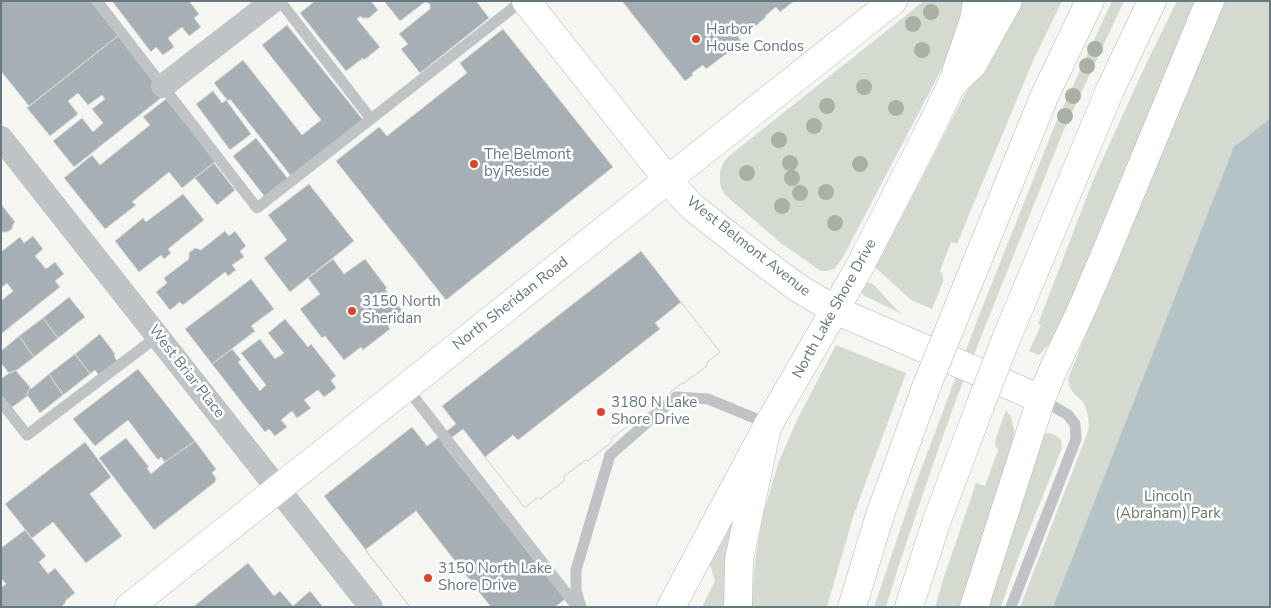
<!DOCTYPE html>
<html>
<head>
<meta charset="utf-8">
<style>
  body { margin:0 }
  #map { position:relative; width:1271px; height:608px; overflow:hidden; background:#f5f5f2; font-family:"Nunito Sans",sans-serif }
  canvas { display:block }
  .frame { position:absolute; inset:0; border:2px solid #667882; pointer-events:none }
</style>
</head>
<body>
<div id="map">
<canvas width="1271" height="608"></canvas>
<div class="frame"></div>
</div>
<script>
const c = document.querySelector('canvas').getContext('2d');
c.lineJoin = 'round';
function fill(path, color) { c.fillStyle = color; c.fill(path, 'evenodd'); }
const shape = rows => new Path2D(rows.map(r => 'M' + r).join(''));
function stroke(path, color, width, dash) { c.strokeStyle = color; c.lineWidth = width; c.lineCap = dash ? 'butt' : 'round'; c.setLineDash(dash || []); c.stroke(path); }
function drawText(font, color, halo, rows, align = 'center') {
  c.font = font + ' "Nunito Sans",sans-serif'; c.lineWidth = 5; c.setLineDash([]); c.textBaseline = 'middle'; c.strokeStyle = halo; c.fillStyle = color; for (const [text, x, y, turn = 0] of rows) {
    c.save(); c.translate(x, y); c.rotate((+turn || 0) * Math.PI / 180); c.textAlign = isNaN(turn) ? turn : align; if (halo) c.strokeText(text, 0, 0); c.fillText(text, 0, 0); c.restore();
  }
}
const green = shape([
  [924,1,968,1,958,36,928,95,842,259,834,269,827,271,821,271,782,244,725,195,721,188,720,182,720,172,723,163,729,156],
  [1017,1,1062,1,1032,63,957,244,951,242,940,271,943,276,943,282,932,309,911,300,875,267,925,172,955,113,1005,20],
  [1112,1,1124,1,1063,132,957,397,932,467,898,568,886,607,874,607,916,483,975,326,1054,127],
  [1177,1,1195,1,1087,265,1061,323,1049,344,1039,355,1029,351,1041,325,1038,324,1094,178,1146,64],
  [1220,1,1270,1,1270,607,1020,607,1087,434,1089,426,1088,417,1086,409,1083,402,1072,391,1069,386,1068,379],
  [868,282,874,285,897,310,904,315,863,295,862,291],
  [836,345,906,373,853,517,827,607,751,607,755,563,762,518,779,461,798,418],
  [1006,410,1011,417,1014,429,1012,456,962,607,935,607,943,580,976,483,985,486,998,450,995,445,996,438],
  [1050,433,1055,435,1061,440,1062,447,1060,453,1018,558,1001,607,986,607,1042,437,1045,434],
  [737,513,730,607,702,607,715,581,708,558]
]);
const water = shape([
  [1270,119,1270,607,1053,607,1234,147]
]);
const building = shape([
  [1,1,92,1,119,35,29,106,1,71,1,1],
  [112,1,189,1,199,14,194,18,201,27,189,36,182,27,168,38,174,47,163,55,156,47,151,52,112,1],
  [315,1,371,1,378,10,369,18,362,18,361,16,357,19,380,47,364,60,363,58,346,71,300,13,315,1],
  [384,1,476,1,489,18,420,73,401,49,408,44,399,34,430,9,430,4,425,2,400,21,384,1],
  [622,1,794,1,780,12,776,7,765,16,766,17,751,30,749,28,738,37,742,42,706,69,703,65,692,73,693,75,685,81,622,1],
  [287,25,363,120,291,176,230,99,228,101,214,83,243,60,302,135,321,120,262,45,287,25],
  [503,29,613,167,446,300,336,161,379,127,387,136,467,73,460,63,503,29],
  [119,35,166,94,74,167,53,141,82,118,93,132,103,123,92,109,105,99,102,95,88,105,78,93,68,101,78,114,50,136,27,108,119,35],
  [213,91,222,103,226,100,251,134,230,150,196,104,213,91],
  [166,99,216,161,182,188,169,172,132,202,136,205,105,229,64,178,92,155,100,165,150,125,143,117,166,99],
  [256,138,288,179,265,197,233,156,256,138],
  [214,163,235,190,217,205,195,178,214,163],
  [309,184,354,241,290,292,264,258,287,240,268,215,309,184],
  [183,194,204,220,168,249,171,253,164,259,161,255,139,272,115,241,143,218,146,222,183,194],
  [1,204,15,222,13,224,12,229,7,232,1,232,1,204],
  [225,231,229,236,235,231,246,246,240,251,244,257,232,265,236,270,228,276,225,272,183,305,180,302,170,310,156,292,167,283,164,278,189,259,189,253,195,248,201,250,225,231],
  [33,236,43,249,35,256,46,269,55,262,64,274,55,281,60,287,1,334,1,301,13,291,7,283,1,288,1,252,20,237,24,243,33,236],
  [641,251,720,352,706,363,708,365,683,384,682,383,659,401,661,403,635,423,634,421,611,439,613,441,588,461,586,460,563,477,565,480,540,499,538,497,525,508,463,429,443,444,565,599,555,607,410,607,324,496,412,427,427,446,456,424,442,406,641,251],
  [333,259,344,274,365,259,387,288,385,289,404,313,388,326,390,329,363,350,361,347,344,360,325,336,322,338,300,309,320,294,308,278,333,259],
  [251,279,274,309,251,326,255,331,212,364,185,329,251,279],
  [69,297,85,317,58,338,43,318,69,297],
  [681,302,720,352,706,363,708,365,683,384,682,383,659,401,661,403,635,423,634,421,611,439,613,441,588,461,586,460,563,477,565,480,540,499,538,497,525,508,485,457,513,435,518,440,660,329,655,323,681,302],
  [43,318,58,338,34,357,19,336,43,318],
  [285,319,308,347,311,344,336,376,331,380,336,388,324,397,318,390,304,400,311,408,297,418,292,411,281,420,287,427,275,436,269,429,265,432,212,364,232,349,241,360,238,362,260,391,266,385,241,353,260,339,275,359,284,353,268,333,285,319],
  [100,334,115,354,114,356,117,361,99,375,95,370,90,374,75,354,100,334],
  [19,336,34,357,17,370,9,373,1,363,1,351,19,336],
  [75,354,90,374,63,395,49,374,75,354],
  [138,369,195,441,165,462,161,457,158,460,128,420,95,446,73,419,138,369],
  [17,370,16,371,30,387,26,397,11,408,1,397,1,379,9,373,17,370],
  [49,374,63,395,40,413,28,396,26,397,30,387,31,389,49,374],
  [126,438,149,467,147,468,151,474,165,462,195,441,216,469,212,473,216,478,215,482,154,530,99,458,126,438],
  [85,442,111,477,90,494,122,536,86,563,53,522,32,538,5,504,85,442],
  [416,511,491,607,410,607,365,550,416,511],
  [25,530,46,556,39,562,48,574,55,568,75,593,65,601,66,602,61,607,1,607,1,588,6,584,1,578,1,548,25,530],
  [248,563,274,596,280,591,293,606,310,591,323,607,193,607,248,563]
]);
const lane = shape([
  [97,1,257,208,522,1],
  [280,1,371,119],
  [406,387,577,607],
  [1,402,27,435,158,336],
  [581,607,576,590,576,570,610,455,676,397,708,399,769,424],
  [1011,607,1076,439,1075,424,1068,415,1041,399]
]);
const street = shape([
  [163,86,273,1],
  [1,138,371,607]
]);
const secondary = shape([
  [526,1,668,180,691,206,751,253,798,288,835,310,1041,399],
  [129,607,893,1],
  [671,607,767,427,859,268,922,145,952,84,974,20,977,1]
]);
const highway = shape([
  [952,84,973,64,1008,1],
  [954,318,1044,97,1090,1],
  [1006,339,1110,90,1152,1],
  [738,607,739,560,767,427],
  [852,607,880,515,927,385],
  [909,607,936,523,980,406],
  [974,607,1041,399,1053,370,1081,311,1107,250,1210,1]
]);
const highwayBridge = shape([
  [927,385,954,318],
  [980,406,1006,339]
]);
const trees = [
  [931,12],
  [913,24],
  [1095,49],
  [922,50],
  [1087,66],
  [864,87],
  [1073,96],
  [827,106],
  [896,108],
  [1065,116],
  [814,126],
  [779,140],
  [790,163],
  [860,164],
  [747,173],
  [792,178],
  [826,192],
  [800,193],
  [782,206],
  [835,223]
];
const markers = [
  [696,39,5,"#db442d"],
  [474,164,5,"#db442d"],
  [352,311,5,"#db442d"],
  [601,412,5,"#db442d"],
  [428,578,5,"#db442d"]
];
const poiNames = [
  ["Harbor",706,30],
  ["House Condos",706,47],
  ["The Belmont",484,155],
  ["by Reside",484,172],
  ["3150 North",362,302],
  ["Sheridan",362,319],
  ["3180 N Lake",611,403],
  ["Shore Drive",611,420],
  ["3150 North Lake",438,569],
  ["Shore Drive",438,586]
];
const streetNames = [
  ["West Belmont Avenue",748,247,38],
  ["North Sheridan Road",511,304,-38],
  ["North Lake Shore Drive",835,309,-61],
  ["West Briar Place",186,372,52]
];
const parkNames = [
  ["Lincoln",1168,497],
  ["(Abraham) Park",1168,514]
];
fill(green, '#d5dad1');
fill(water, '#b5c3c6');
fill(building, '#a6afb3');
stroke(building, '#d7d6d5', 1);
stroke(secondary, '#b1b7bb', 29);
stroke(highway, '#b2b6b9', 29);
stroke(lane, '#bfc3c6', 11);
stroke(street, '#bfc3c6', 24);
stroke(secondary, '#fff', 28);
stroke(highway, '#fff', 28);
stroke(highwayBridge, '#b2b6b9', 29, []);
stroke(highwayBridge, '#fff', 28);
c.fillStyle = '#a9b1a4';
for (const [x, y] of trees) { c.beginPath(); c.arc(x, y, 8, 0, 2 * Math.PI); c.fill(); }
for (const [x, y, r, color] of markers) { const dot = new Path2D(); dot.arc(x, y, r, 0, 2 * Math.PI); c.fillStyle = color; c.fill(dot); stroke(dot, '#fff', 2); }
drawText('15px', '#667882', '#fff', poiNames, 'left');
drawText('15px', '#667882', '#fff', streetNames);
drawText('15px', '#6a7964', '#fff', parkNames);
</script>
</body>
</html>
